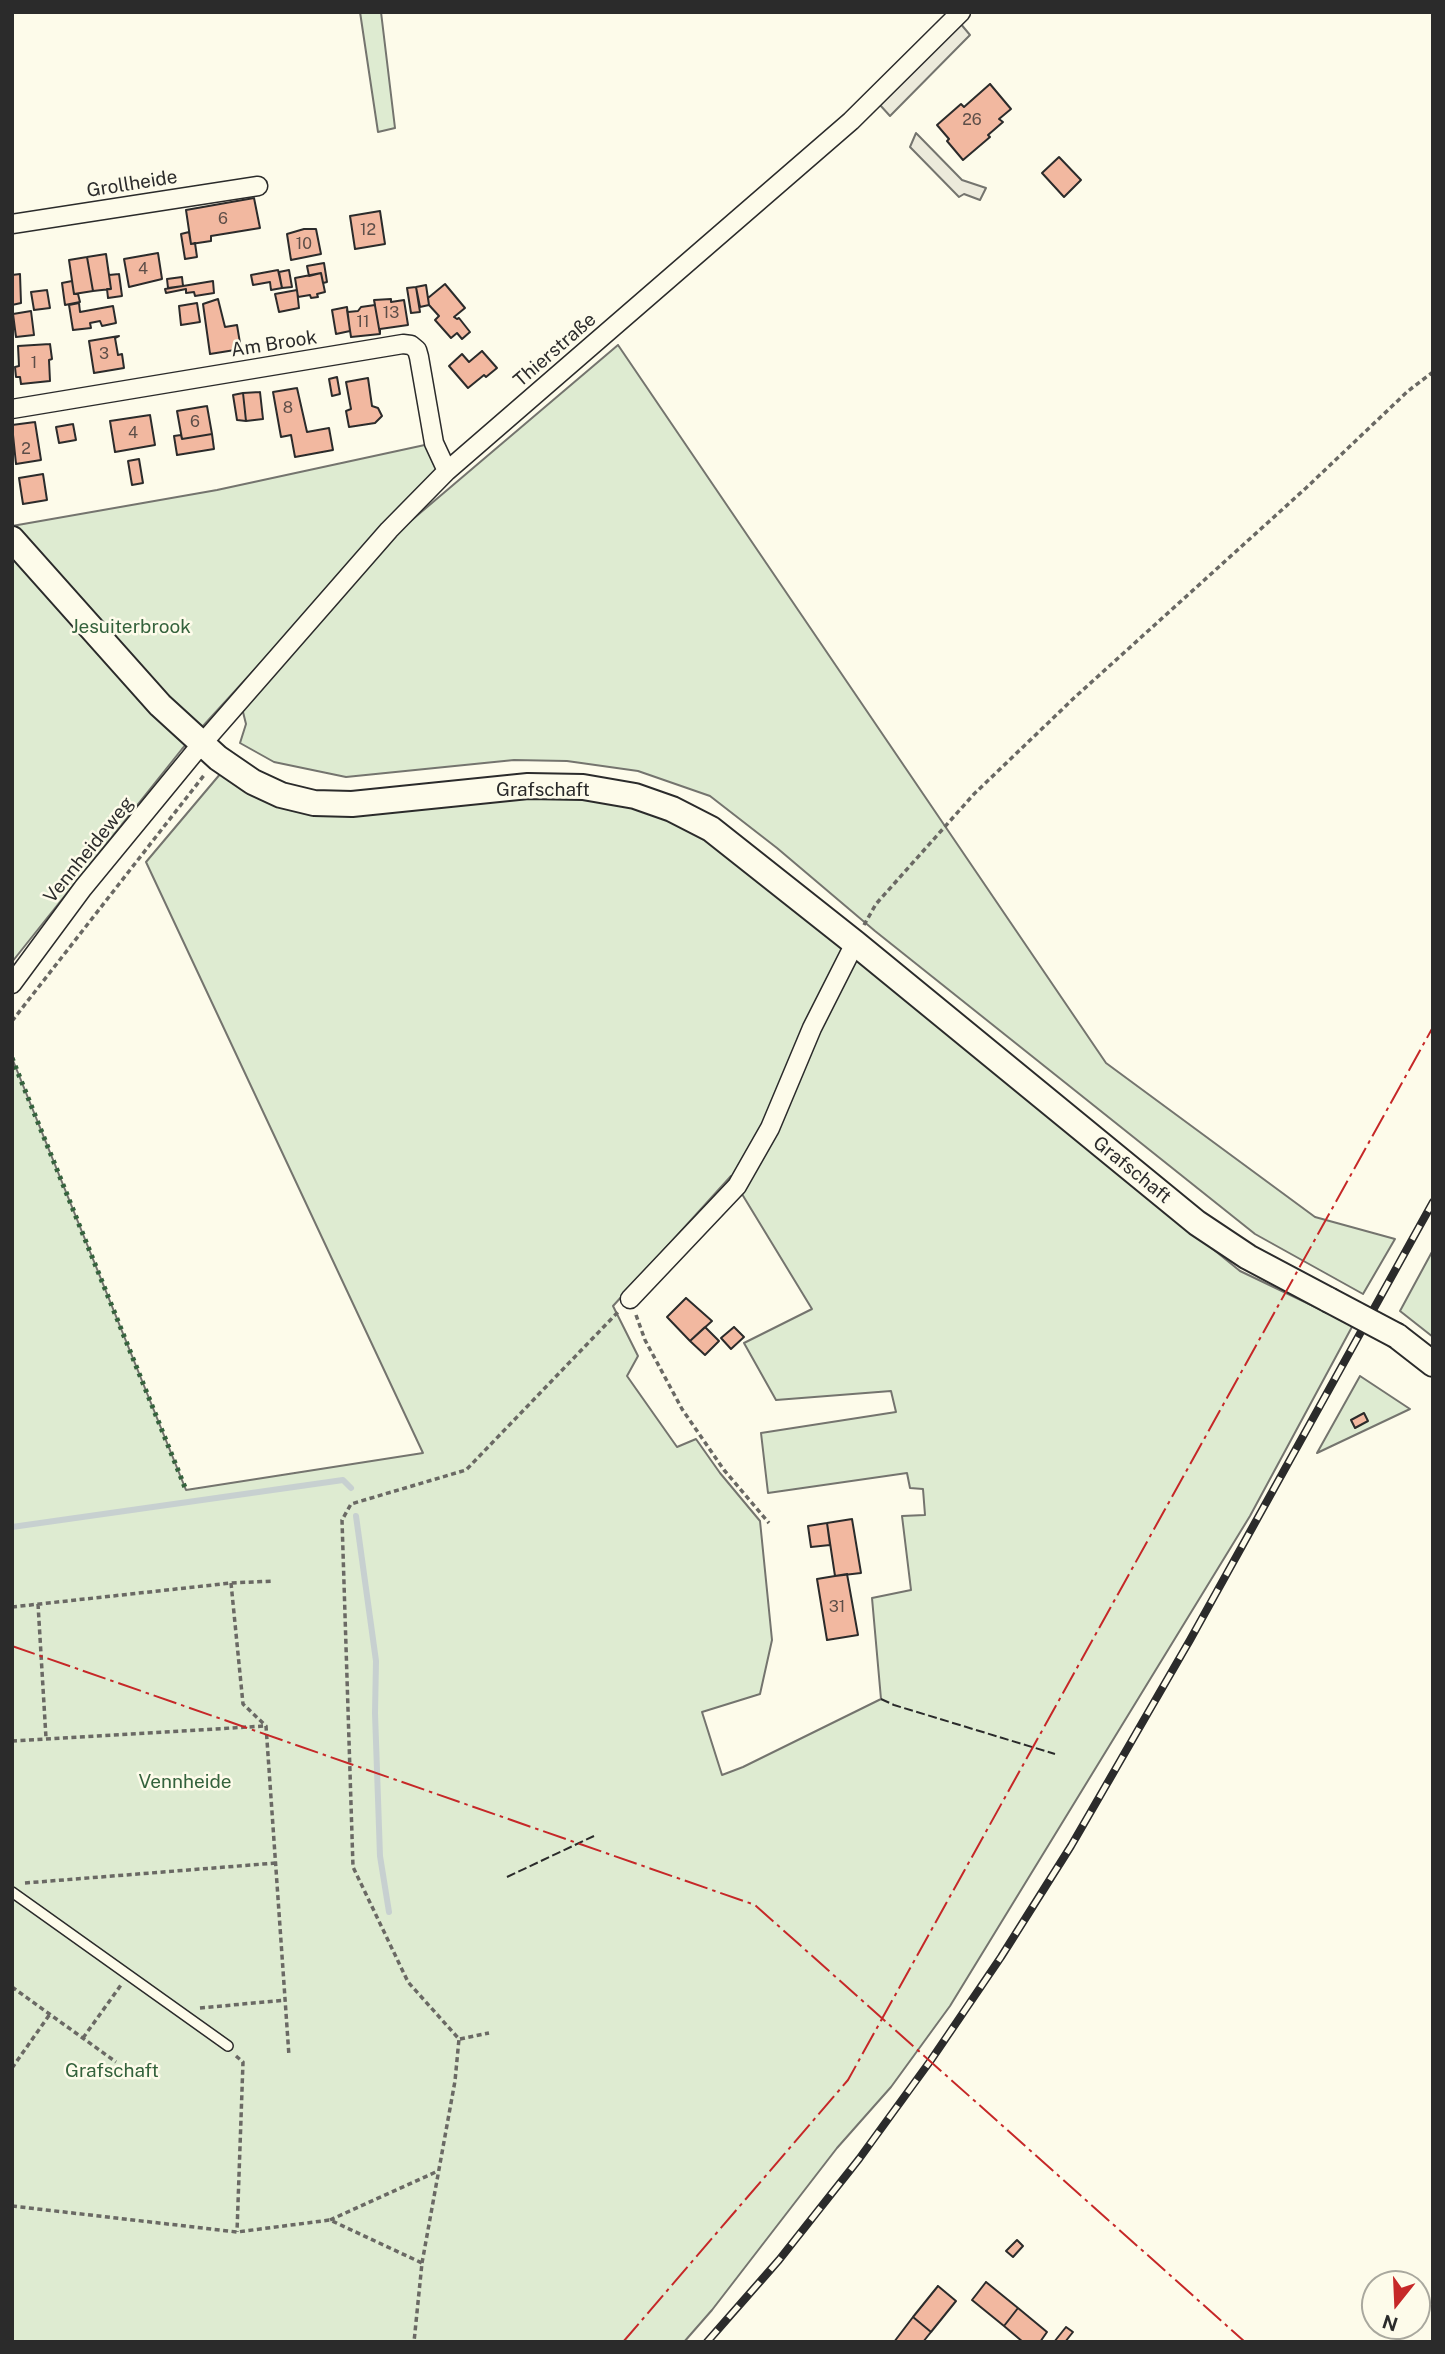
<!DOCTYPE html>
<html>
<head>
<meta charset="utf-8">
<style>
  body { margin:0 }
  #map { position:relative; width:1445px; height:2354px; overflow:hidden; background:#fdfbea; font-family:"Public Sans",sans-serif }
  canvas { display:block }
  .frame { position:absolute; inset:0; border:14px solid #2b2b2b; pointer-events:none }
  .north { position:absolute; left:1361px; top:2270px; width:70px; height:70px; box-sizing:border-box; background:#fdfbea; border:2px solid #a9a89e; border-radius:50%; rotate:198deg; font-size:19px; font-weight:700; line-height:28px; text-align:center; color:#2b2b2b }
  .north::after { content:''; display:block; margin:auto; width:24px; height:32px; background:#c62828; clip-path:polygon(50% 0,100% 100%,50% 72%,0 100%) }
</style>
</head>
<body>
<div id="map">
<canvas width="1445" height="2354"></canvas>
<div class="frame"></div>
<div class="north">N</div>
</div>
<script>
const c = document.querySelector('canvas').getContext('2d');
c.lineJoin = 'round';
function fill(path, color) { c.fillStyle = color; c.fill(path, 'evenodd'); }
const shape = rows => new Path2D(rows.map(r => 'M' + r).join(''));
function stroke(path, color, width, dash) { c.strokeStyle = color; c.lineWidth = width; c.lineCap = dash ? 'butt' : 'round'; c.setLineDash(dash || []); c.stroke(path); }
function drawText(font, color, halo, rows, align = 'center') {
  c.font = font + ' "Public Sans",sans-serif'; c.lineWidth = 5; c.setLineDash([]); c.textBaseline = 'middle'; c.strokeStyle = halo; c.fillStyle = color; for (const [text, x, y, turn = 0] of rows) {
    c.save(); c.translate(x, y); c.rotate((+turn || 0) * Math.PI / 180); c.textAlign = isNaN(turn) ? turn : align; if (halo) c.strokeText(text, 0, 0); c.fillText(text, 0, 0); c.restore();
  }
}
const green = shape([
  [360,12,381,12,395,128,378,132,360,12],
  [618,345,1106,1063,1315,1217,1395,1239,1363,1294,1255,1234,875,931,777,848,710,796,638,771,567,761,514,760,346,777,274,762,240,743,246,724,242,708,393,536,618,345],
  [434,443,443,463,182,749,12,962,12,526,217,490,434,443],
  [221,773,271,803,581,795,634,805,703,835,1240,1271,1353,1325,1250,1516,950,2006,891,2087,837,2148,712,2310,684,2342,12,2342,12,1058,186,1490,423,1453,146,862,221,773],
  [731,1176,812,1309,744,1343,776,1400,891,1391,896,1412,761,1433,768,1493,907,1473,910,1488,923,1489,925,1515,902,1516,911,1590,872,1598,881,1699,743,1767,722,1775,702,1712,760,1694,772,1640,760,1521,720,1473,696,1439,677,1447,627,1376,638,1356,613,1306,731,1176],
  [1433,1250,1433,1337,1400,1311,1433,1250],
  [1360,1376,1410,1409,1317,1453,1360,1376]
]);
const parking = shape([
  [960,23,970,35,890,116,880,105,960,23],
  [916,133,962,180,986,188,980,200,964,194,959,197,910,147,916,133]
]);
const stream = shape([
  [356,1516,376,1661,375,1713,380,1856,389,1912],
  [12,1527,343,1480,351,1488]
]);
const building = shape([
  [990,84,1011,109,999,119,1003,122,988,135,990,137,963,160,947,141,949,139,937,125,961,104,964,107,990,84],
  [1059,157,1081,180,1064,197,1042,173,1059,157],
  [254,198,260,228,211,236,211,241,191,244,186,210,254,198],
  [380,211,385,244,355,249,350,216,380,211],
  [304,229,316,229,321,254,291,260,287,234,304,229],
  [189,232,191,244,195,243,197,257,185,259,181,234,189,232],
  [158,253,162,279,129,287,124,259,158,253],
  [106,254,111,289,93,291,87,257,106,254],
  [87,257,93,291,74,294,69,260,87,257],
  [324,263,327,282,323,283,321,273,309,276,307,266,324,263],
  [278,270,282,288,271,290,270,282,253,285,251,275,278,270],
  [289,270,292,287,282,288,279,272,289,270],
  [321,273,325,292,317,294,318,297,311,298,310,295,298,297,295,278,321,273],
  [20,274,21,303,12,305,12,275,20,274],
  [119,274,122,296,108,298,107,289,111,289,109,275,119,274],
  [182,277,183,286,168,288,167,279,182,277],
  [72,281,74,294,78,294,80,302,65,305,62,283,72,281],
  [213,281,214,293,195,296,194,292,186,293,186,289,166,293,165,289,213,281],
  [445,284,465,308,454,317,457,319,459,318,470,332,462,339,457,333,451,338,435,320,439,316,429,305,428,298,445,284],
  [426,285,429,305,420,307,416,287,426,285],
  [416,287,420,312,411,313,407,288,416,287],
  [47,290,50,308,34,310,31,292,47,290],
  [297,290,299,308,279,312,275,294,297,290],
  [218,299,225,327,237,325,241,349,210,354,203,304,218,299],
  [391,299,391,302,404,300,408,325,380,329,380,334,374,300,391,299],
  [374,300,380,334,351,337,347,310,348,312,358,311,361,307,375,305,374,300],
  [79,303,80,312,113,306,116,323,102,326,100,321,90,323,91,328,73,330,69,305,79,303],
  [197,303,200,322,181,325,179,306,197,303],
  [347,307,350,331,336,334,332,310,347,307],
  [31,311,34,335,16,337,13,314,31,311],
  [119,336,115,338,118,355,122,354,124,368,94,373,89,341,119,336],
  [50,344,52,359,49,360,50,381,21,384,20,377,16,377,15,367,19,366,18,346,50,344],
  [482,351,497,368,486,377,484,375,468,388,449,366,462,354,469,362,482,351],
  [337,377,340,394,332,396,329,379,337,377],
  [368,378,372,406,378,408,382,416,375,423,349,427,346,411,351,409,346,382,368,378],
  [297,388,307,432,329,428,333,450,295,457,291,435,281,437,273,392,297,388],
  [260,392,263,419,246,421,243,393,260,392],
  [243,393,246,421,237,420,233,395,243,393],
  [207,406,212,434,182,439,177,411,207,406],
  [150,415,155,445,115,452,110,421,150,415],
  [35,422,41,460,16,464,12,425,35,422],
  [73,424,76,440,59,443,56,427,73,424],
  [212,434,214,449,177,455,174,436,181,435,182,439,212,434],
  [139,459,143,483,132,485,128,461,139,459],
  [43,474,47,500,23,504,19,478,43,474],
  [686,1298,712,1321,690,1341,667,1317,686,1298],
  [705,1327,719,1341,705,1355,690,1341,705,1327],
  [734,1327,744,1337,731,1349,721,1338,734,1327],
  [1364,1413,1368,1421,1355,1428,1351,1420,1364,1413],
  [852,1519,861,1573,835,1576,827,1523,852,1519],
  [827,1523,830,1545,811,1547,808,1526,827,1523],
  [847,1574,858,1635,827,1640,817,1579,847,1574],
  [1017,2240,1023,2246,1013,2257,1006,2251,1017,2240],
  [986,2282,1018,2308,1004,2326,972,2300,986,2282],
  [938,2286,956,2301,931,2332,913,2317,938,2286],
  [1018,2308,1047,2332,1040,2342,1023,2342,1004,2326,1018,2308],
  [913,2317,931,2332,923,2342,894,2342,913,2317],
  [1066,2327,1073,2332,1065,2342,1054,2342,1066,2327]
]);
const path = shape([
  [864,925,876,904,974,794,1074,698,1306,488,1408,391,1433,372],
  [12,1021,205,774],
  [636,1315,645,1340,682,1409,724,1470,769,1523],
  [231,1583,243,1704,266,1726,289,2056],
  [38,1604,46,1738],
  [12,1607,231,1583,274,1581],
  [12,1741,265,1726],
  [25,1883,276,1863],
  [12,1987,116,2062],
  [200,2008,286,2000],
  [83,2038,121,1985],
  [460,2039,489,2033],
  [236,2056,243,2062,237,2232],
  [12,2068,50,2014],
  [12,2206,237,2232,330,2220,422,2263,414,2342],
  [330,2220,438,2171],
  [422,2263,455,2081,459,2039,408,1982,353,1867,342,1520,351,1504,466,1470,618,1312]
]);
const lane = shape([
  [12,1892,228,2046]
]);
const street = shape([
  [12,224,258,186],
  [12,409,403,344,411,345,417,350,419,357,434,443,447,471],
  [12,984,83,888,194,753,389,530,447,471,851,121,961,12],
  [630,1299,737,1186,770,1128,812,1028,855,943]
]);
const secondary = shape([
  [12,539,160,705,218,758,253,782,281,795,314,803,352,804,528,786,583,787,635,796,672,809,711,829,855,943,1197,1223,1248,1257,1329,1300],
  [1397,1336,1433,1364]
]);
const rail = shape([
  [707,2342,779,2260,859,2159,931,2060,1001,1957,1071,1846,1190,1640,1433,1202]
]);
const secondaryBridge = shape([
  [1329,1300,1397,1336]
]);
const hedge = shape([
  [12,1058,186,1490]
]);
const fence = shape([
  [881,1699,894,1705,1055,1754],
  [507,1877,594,1836]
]);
const power = shape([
  [12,1646,755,1905,1245,2342],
  [623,2342,848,2080,1433,1027]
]);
const numberNames = [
  ["26",972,120],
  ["6",223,219],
  ["12",368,230],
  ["10",304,244],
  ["4",143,269],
  ["13",391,313],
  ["11",363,322],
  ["3",104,354],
  ["1",34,363],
  ["8",288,408],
  ["6",195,422],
  ["4",133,433],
  ["2",26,449],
  ["31",837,1607]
];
const streetNames = [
  ["Grollheide",132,184,-9],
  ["Am Brook",274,344,-9],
  ["Thierstraße",555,350,-41],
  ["Grafschaft",543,790],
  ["Vennheideweg",89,850,-51],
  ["Grafschaft",1132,1170,39]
];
const parkNames = [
  ["Jesuiterbrook",131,627],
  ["Vennheide",185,1782],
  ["Grafschaft",112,2071]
];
fill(green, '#deebd1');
stroke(green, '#74746e', 2);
fill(parking, '#eceadb');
stroke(parking, '#74746e', 2);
stroke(stream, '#c7d0d0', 6);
fill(building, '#f2b8a0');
stroke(building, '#2b2b2b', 2);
stroke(lane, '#2b2b2b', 12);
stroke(street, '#2b2b2b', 21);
stroke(secondary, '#2b2b2b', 28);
stroke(path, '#6a6964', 3.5, [5, 3.5]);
stroke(lane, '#fdfbea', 9);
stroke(street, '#fdfbea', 18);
stroke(secondary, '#fdfbea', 24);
stroke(rail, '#2b2b2b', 8);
stroke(rail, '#fdfbea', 5, [16]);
stroke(secondaryBridge, '#2b2b2b', 28, []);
stroke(secondaryBridge, '#fdfbea', 24);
stroke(hedge, '#34623c', 5, [3.5, 5]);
stroke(fence, '#2b2b2b', 2, [9, 3.5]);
stroke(power, '#c62828', 2, [24, 5, 3.5, 5]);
drawText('16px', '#5d4e48', null, numberNames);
drawText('19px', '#2b2b2b', '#fdfbea', streetNames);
drawText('19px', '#34623c', '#fdfbea', parkNames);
</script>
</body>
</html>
